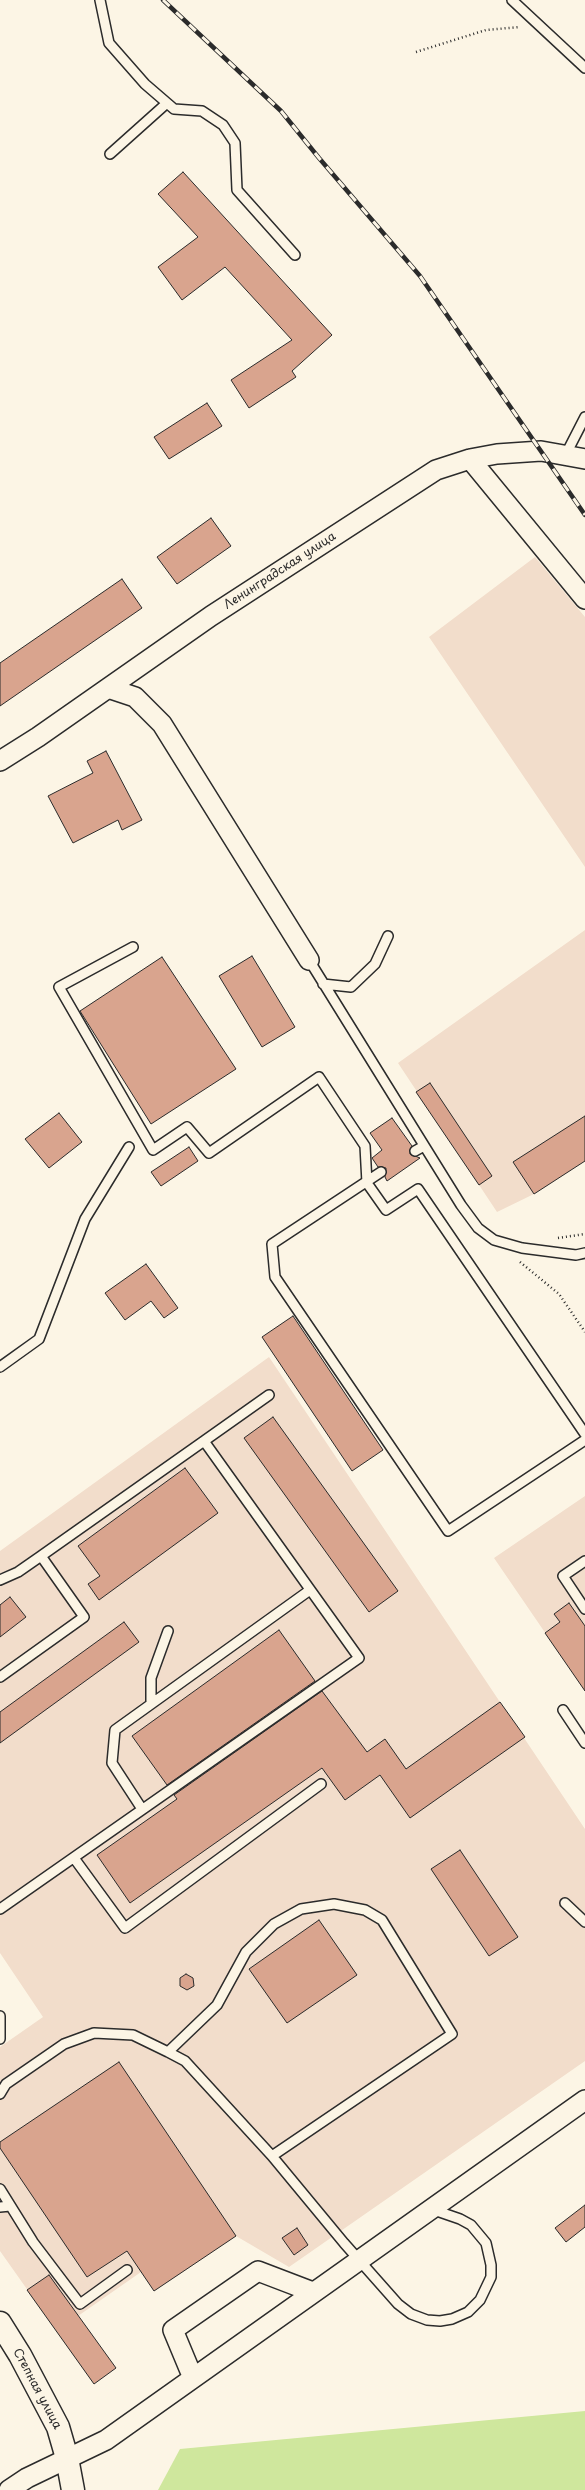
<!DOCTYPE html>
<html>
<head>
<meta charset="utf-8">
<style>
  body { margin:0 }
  canvas { display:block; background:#fcf5e5 }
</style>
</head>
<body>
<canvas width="585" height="2490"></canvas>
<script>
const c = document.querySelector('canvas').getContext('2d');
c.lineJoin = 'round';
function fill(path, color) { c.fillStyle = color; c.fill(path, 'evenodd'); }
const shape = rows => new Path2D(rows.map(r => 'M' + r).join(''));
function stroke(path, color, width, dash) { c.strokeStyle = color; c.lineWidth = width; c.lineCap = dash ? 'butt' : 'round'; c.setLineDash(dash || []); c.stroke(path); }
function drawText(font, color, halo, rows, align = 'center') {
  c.font = font + ' "Playpen Sans",sans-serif'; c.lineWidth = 3; c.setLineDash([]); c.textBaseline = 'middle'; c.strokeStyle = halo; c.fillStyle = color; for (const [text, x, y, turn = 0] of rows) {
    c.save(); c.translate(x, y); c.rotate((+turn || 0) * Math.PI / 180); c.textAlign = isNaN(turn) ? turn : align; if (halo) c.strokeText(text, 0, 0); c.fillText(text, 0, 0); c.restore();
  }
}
const built = shape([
  [535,557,585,617,585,867,429,637],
  [585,930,585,1161,534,1194,497,1212,398,1063],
  [269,1357,585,1829,585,2061,289,2267,236,2236,154,2291,141,2272,78,2316,94,2384,0,2251,0,2047,43,2017,0,1953,0,1551],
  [585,1496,585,1691,494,1558]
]);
const green = shape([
  [585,2411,585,2490,158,2490,180,2449]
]);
const building = shape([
  [183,172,332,335,292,371,296,377,249,408,231,380,292,340,225,267,182,300,158,267,198,237,158,194,183,172],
  [207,403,222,426,169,459,154,437,207,403],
  [211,518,231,546,177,584,157,557,211,518],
  [122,579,142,608,0,706,0,663,122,579],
  [106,751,142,820,122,830,118,820,73,843,48,796,93,773,87,761,106,751],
  [252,956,295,1027,262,1047,219,976,252,956],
  [162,957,236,1069,151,1124,80,1011,162,957],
  [430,1083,492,1176,479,1185,416,1092,430,1083],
  [59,1113,82,1142,49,1168,25,1139,59,1113],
  [585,1116,585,1161,534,1194,513,1162,585,1116],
  [392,1118,412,1146,410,1154,420,1158,387,1181,385,1177,386,1168,378,1167,372,1158,382,1150,370,1133,392,1118],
  [189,1147,198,1161,161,1186,151,1172,189,1147],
  [146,1264,178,1308,164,1318,151,1301,125,1320,105,1293,146,1264],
  [293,1316,383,1450,352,1471,262,1337,293,1316],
  [273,1417,398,1591,369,1612,244,1438,273,1417],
  [185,1468,218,1513,99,1600,88,1584,100,1576,78,1546,185,1468],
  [10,1597,26,1617,0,1637,0,1605,10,1597],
  [569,1603,585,1626,585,1691,545,1633,560,1622,554,1614,569,1603],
  [124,1622,139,1642,0,1743,0,1712,124,1622],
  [279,1630,315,1681,167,1785,132,1736,279,1630],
  [322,1691,367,1752,385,1739,406,1769,500,1702,525,1737,410,1818,380,1775,345,1800,322,1768,130,1903,97,1855,177,1799,174,1795,322,1691],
  [460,1850,518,1937,489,1956,431,1869,460,1850],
  [319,1920,357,1975,287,2023,249,1969,319,1920],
  [186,1974,193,1978,194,1986,187,1990,180,1986,180,1978,186,1974],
  [119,2062,236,2236,154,2291,127,2251,87,2277,0,2148,0,2142,119,2062],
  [585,2205,585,2227,566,2242,555,2228,585,2205],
  [297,2228,308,2245,294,2255,282,2238,297,2228],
  [49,2275,116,2368,94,2384,27,2290,49,2275]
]);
const path = shape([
  [416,52,486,30,520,27],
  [558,1238,585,1234],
  [520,1262,559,1294,585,1332]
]);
const lane = shape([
  [100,0,109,43,145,84,174,109,202,111,223,125,235,143,237,190,295,255],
  [512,0,585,68],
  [110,154,167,103],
  [566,454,585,417],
  [133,947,59,987,153,1150,187,1127,209,1153,319,1077,365,1146,367,1183,386,1210,418,1189,585,1434],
  [309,960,461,1205,478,1228,494,1240,522,1248,576,1255,585,1253],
  [323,984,351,987,375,964,388,936],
  [415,1151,424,1146],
  [381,1172,272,1244,275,1277,448,1531,585,1440],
  [0,1367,39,1339,85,1219,129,1147],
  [204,1441,269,1395],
  [585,1561,563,1576,585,1609],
  [0,1580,18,1572,41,1556],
  [0,1677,84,1617,41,1556,204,1441,359,1658,0,1909],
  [151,1704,151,1678,168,1631],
  [563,1710,585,1743],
  [142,1809,112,1763,115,1730,310,1590],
  [74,1858,125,1928,321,1784],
  [565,1903,585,1922],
  [0,2016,0,2039],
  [168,2052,217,2005,246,1952,274,1924,301,1909,334,1904,365,1910,382,1920,452,2034,272,2156],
  [0,2094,6,2084,64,2044,94,2033,133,2035,168,2052,185,2061,272,2156,344,2243,398,2304,411,2314,427,2320,440,2321,452,2319,468,2312,480,2300,491,2277,491,2265,486,2243,471,2225,460,2219,431,2209],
  [0,2189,33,2242,80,2304,127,2270],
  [0,2207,10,2206]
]);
const street = shape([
  [470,459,585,599],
  [108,688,135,697,162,724,309,960],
  [0,761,38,737,211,616,436,470,470,459,497,454,541,451,585,459],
  [193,2378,173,2330,258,2271,313,2292],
  [9,2490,27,2478,106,2440,585,2100]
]);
const secondary = shape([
  [0,2323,20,2355,58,2427,67,2458,73,2490]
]);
const rail = shape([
  [163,0,281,111,319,158,420,276,585,515]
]);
const streetNames = [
  ["Ленинградская улица",280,571,-33],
  ["Степная улица",37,2389,62]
];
fill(built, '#f2ddcb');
fill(green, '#cfe79d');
fill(building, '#d9a48e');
stroke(building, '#2b2b2b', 1);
stroke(lane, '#2b2b2b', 12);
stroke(street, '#2b2b2b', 22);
stroke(secondary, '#2b2b2b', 25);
stroke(path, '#2b2b2b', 2.5, [1, 3]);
stroke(lane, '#fcf5e5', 9);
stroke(street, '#fcf5e5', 19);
stroke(secondary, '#fcf5e5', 22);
stroke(rail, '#2b2b2b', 4.5);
stroke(rail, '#fcf5e5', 3, [9]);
drawText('12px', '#2b2b2b', '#fcf5e5', streetNames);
</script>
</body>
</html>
